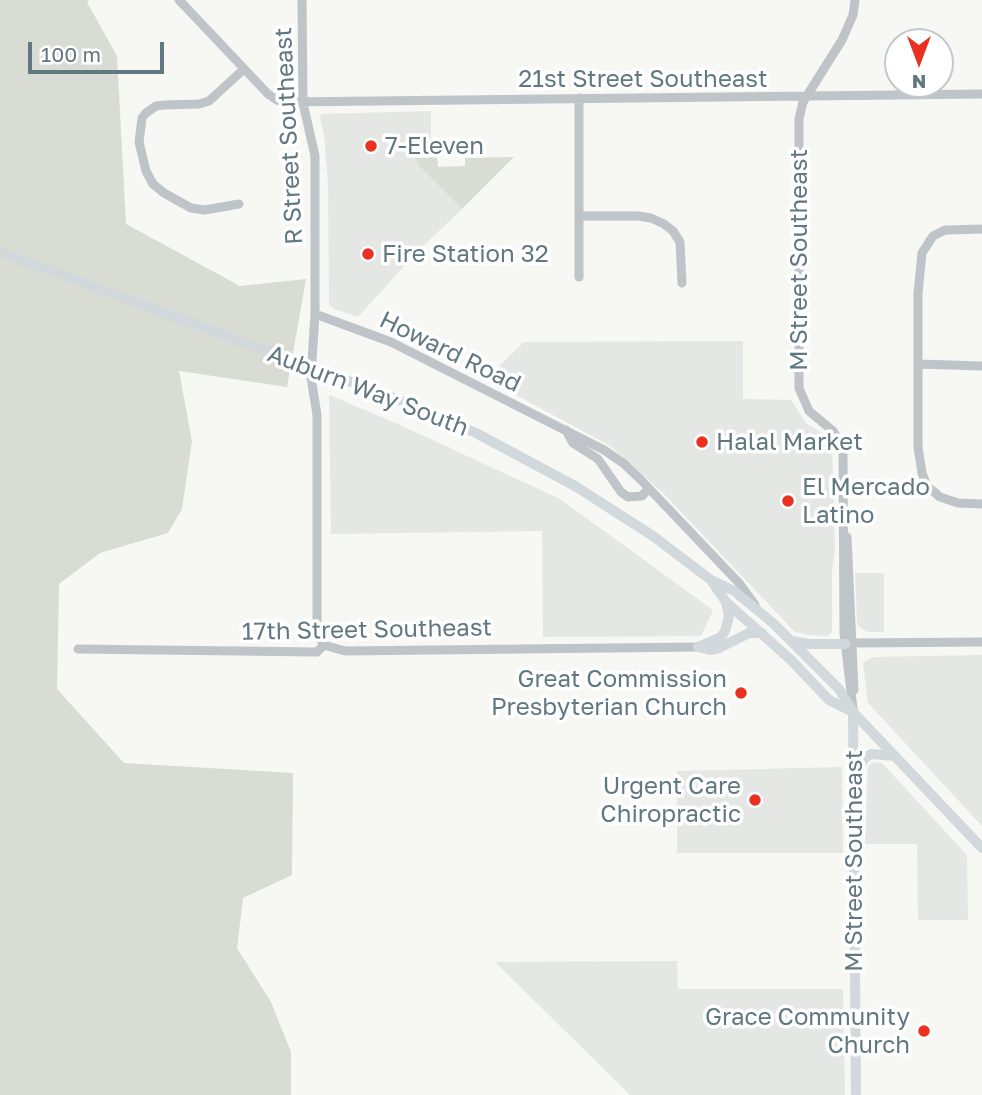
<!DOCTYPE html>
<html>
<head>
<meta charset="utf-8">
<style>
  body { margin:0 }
  #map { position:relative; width:982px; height:1095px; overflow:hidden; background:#f7f7f4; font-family:"Golos Text",sans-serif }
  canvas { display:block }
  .north { position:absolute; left:884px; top:28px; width:70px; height:70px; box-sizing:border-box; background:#fff; border:2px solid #c0c9cc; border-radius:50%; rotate:180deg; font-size:19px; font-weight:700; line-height:28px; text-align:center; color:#617880 }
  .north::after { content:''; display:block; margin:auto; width:24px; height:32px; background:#ea3021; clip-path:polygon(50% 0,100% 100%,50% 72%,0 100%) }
  .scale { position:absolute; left:28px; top:42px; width:136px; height:32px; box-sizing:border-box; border:4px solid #617880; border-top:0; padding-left:9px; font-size:21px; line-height:24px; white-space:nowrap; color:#617880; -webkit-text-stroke:5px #fff; paint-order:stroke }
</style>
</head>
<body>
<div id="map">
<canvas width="982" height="1095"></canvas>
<div class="north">N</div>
<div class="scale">100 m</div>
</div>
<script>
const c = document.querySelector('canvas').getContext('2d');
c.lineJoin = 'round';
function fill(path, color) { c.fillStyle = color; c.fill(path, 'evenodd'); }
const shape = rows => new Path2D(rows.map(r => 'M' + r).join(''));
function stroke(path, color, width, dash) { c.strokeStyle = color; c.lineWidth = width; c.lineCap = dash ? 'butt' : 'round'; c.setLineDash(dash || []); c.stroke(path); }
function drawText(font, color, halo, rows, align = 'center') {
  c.font = font + ' "Golos Text",sans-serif'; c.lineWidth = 7; c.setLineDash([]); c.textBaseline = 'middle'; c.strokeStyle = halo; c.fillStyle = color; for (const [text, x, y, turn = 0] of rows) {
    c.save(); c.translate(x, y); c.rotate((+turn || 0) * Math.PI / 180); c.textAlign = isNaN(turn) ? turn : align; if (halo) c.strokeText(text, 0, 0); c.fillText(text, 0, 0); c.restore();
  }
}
const built = shape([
  [431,111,431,140,417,158,417,164,462,209,417,252,358,317,335,309,329,305,328,183,324,135,320,117,321,114],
  [743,341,743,399,791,400,806,423,825,435,832,446,835,552,832,569,832,632,828,636,808,635,795,632,664,494,609,445,486,379,524,342],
  [329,395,400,425,560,499,713,610,701,636,543,637,542,531,331,534],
  [855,573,884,573,884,632,868,632,859,627,857,622],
  [982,655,982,826,868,703,863,663,872,657],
  [873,762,882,763,967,855,968,920,918,920,917,844,865,844,868,766],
  [842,767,843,853,677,853,677,771],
  [677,961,678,989,843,989,845,1095,630,1095,495,962]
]);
const green = shape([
  [0,0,89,0,87,2,117,56,126,224,240,286,306,279,287,387,179,371,192,441,182,509,168,533,100,553,59,584,57,689,124,763,293,773,292,875,243,898,237,948,271,1002,291,1052,291,1095,0,1095],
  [437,157,438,167,465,166,465,158,514,157,462,209,417,164,417,158]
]);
const minor = shape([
  [179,0,268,94,277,100,287,102,982,94],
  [302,0,303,103,315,156,315,314,311,377,317,415,317,625,319,637,324,645],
  [239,204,205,210,191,208,164,193,153,184,146,171,139,142,142,118,146,113,156,106,164,105,199,104,209,101,244,69],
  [579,216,638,216,651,218,664,224,673,231,680,242,682,283],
  [982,229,945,230,933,236,922,253,918,293,918,447,922,473,927,486,940,497,958,503,982,504],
  [579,277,579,98],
  [315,314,391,342,604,450,623,463,640,479,739,583,755,605],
  [919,364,982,366],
  [566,430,573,443,598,459,621,492,628,497,642,496,648,489],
  [847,537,854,690],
  [853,643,982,642],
  [324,645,345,651,698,647],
  [78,649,317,652,324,645],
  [853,709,844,633,843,454,838,439,833,431,809,411,799,388,799,119,803,102,842,40,853,15,855,0]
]);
const major = shape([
  [0,252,397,399,476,433,575,486,653,536,711,580,734,591,773,623,839,689,853,712,982,848],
  [712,582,726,602,791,660,829,700,851,711],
  [792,641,809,644,845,644],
  [698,647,710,650,719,648,749,633,762,633],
  [698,647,721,637,725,631,729,616,726,602],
  [853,712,856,1095],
  [855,775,864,759,871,754,895,756]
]);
const markers = [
  [371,146,7,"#ea3021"],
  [368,254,7,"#ea3021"],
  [702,442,7,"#ea3021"],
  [788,501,7,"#ea3021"],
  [741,693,7,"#ea3021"],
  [755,800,7,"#ea3021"],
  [924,1031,7,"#ea3021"]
];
const streetNames = [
  ["21st Street Southeast",643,79],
  ["R Street Southeast",289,136,-93],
  ["M Street Southeast",799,260,-90],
  ["Howard Road",450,352,26],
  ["Auburn Way South",368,391,21],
  ["17th Street Southeast",367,630,-1],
  ["M Street Southeast",854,861,-90]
];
const poiNames = [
  ["7-Eleven",385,146],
  ["Fire Station 32",382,254],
  ["Halal Market",716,442],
  ["El Mercado",802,487],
  ["Latino",802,515],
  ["Great Commission",727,679,"right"],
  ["Presbyterian Church",727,707,"right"],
  ["Urgent Care",741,786,"right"],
  ["Chiropractic",741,814,"right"],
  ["Grace Community",910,1017,"right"],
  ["Church",910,1045,"right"]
];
fill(built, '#e5e7e5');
fill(green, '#d8dcd3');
stroke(minor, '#bec4c7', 9);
stroke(major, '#d2d9dc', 10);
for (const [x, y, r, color] of markers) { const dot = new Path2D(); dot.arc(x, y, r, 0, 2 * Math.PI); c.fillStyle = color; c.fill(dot); stroke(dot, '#fff', 2.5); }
drawText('24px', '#617880', '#fff', streetNames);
drawText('24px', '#617880', '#fff', poiNames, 'left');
</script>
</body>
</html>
